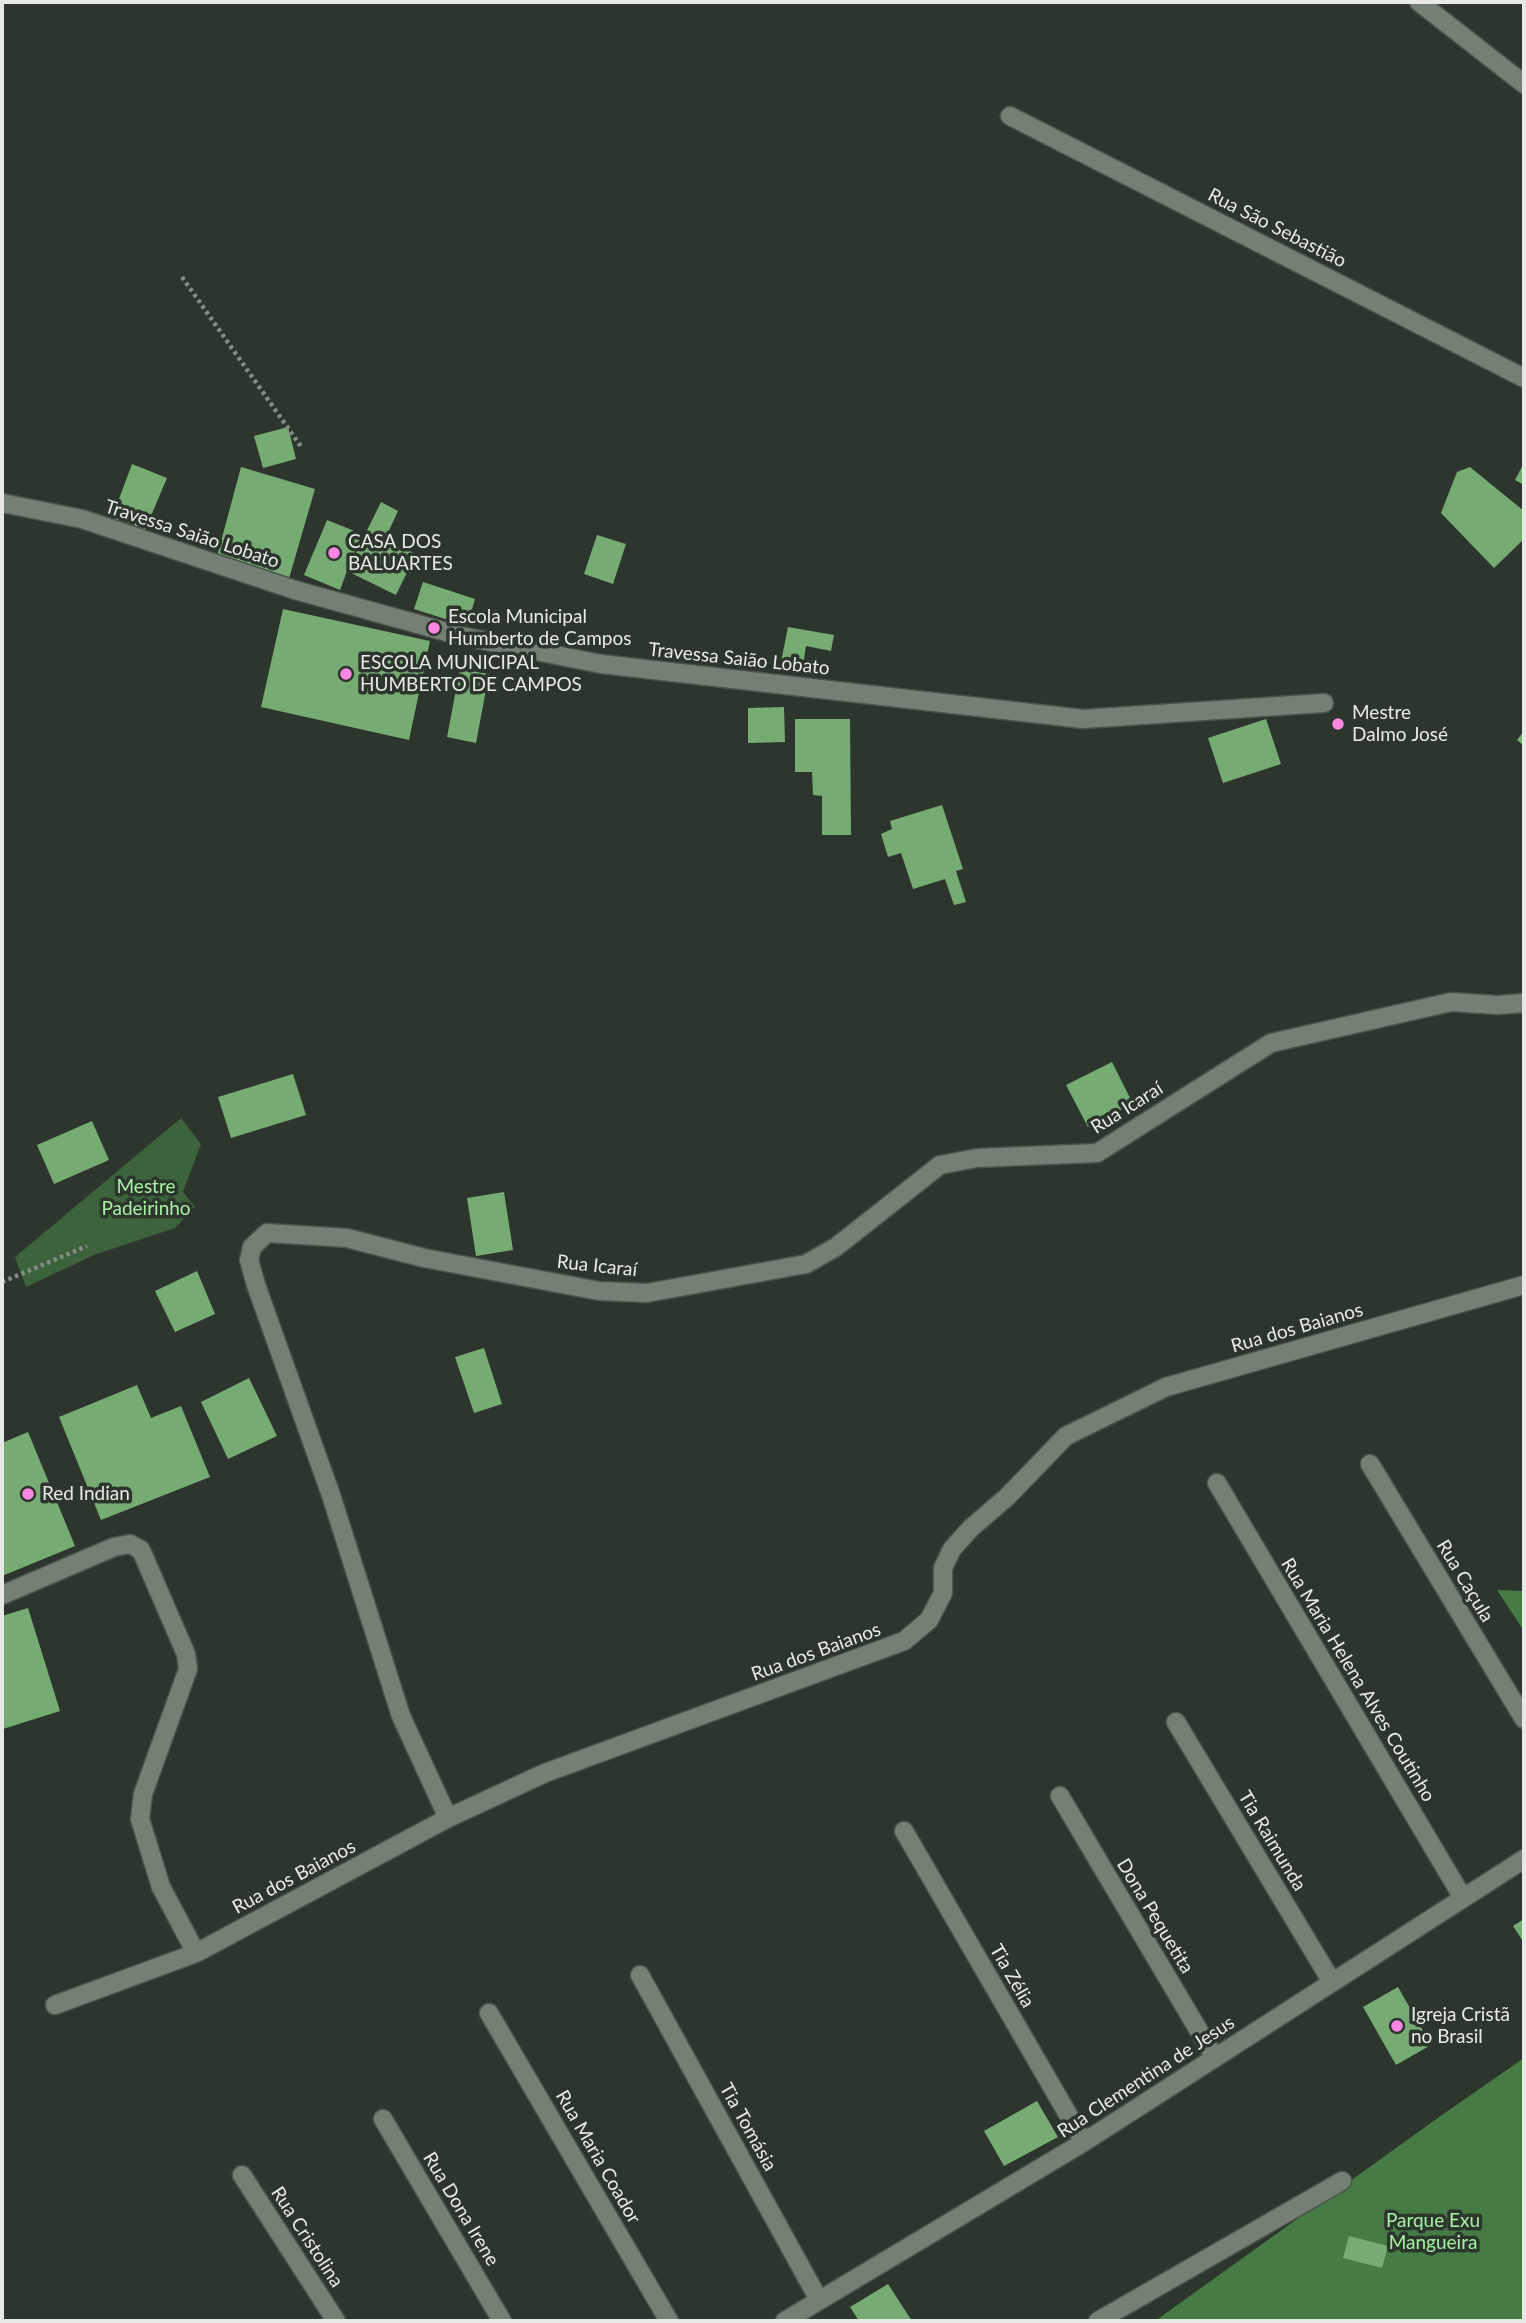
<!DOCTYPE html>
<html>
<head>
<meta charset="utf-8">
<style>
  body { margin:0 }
  #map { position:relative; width:1526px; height:2323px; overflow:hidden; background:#2d362c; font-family:Lato,sans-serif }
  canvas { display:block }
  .frame { position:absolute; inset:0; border:4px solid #e5ebe4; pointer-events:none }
</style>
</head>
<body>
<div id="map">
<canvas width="1526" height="2323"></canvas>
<div class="frame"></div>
</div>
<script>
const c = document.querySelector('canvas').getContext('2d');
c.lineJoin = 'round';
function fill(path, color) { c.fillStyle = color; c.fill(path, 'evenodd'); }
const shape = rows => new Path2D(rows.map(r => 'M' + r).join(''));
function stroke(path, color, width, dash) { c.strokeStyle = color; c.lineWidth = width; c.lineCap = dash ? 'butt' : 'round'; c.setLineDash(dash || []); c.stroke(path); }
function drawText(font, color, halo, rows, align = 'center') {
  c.font = font + ' Lato,sans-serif'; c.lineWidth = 7; c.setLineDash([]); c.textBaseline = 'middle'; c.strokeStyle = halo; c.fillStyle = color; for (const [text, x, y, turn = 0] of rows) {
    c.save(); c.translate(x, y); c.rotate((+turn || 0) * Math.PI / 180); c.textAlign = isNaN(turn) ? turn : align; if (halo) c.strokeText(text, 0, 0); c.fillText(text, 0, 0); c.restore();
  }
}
const green = shape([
  [181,1118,201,1144,183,1192,195,1207,175,1228,94,1255,26,1287,15,1257]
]);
const forest = shape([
  [1497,1590,1524,1591,1524,1631],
  [1524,2058,1524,2321,1155,2321,1442,2115]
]);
const building = shape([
  [288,427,296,459,263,468,254,436],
  [1524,463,1524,485,1515,480],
  [132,464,167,478,145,530,128,523,125,529,110,523],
  [241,467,315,489,288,582,216,560],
  [1470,467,1524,511,1524,539,1494,568,1441,513,1457,472],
  [381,502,398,511,385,539,416,554,396,595,347,571,340,590,304,575,327,520,362,534,350,565],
  [597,535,626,544,613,584,584,574],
  [423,582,475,599,467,626,414,609],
  [283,609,430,641,409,740,261,707],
  [788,627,834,635,831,651,806,646,803,666,781,662],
  [460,669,489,674,476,743,447,737],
  [784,707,785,742,748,743,748,708],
  [795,719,850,719,851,835,822,835,822,796,813,795,812,772,795,772],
  [1266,719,1281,764,1223,783,1208,738],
  [1524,731,1524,746,1517,740],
  [942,805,963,869,956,871,966,902,954,905,945,879,913,889,901,853,888,857,881,834,892,829,890,821],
  [1112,1062,1133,1104,1088,1127,1066,1085],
  [293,1074,306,1115,231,1138,218,1097],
  [92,1121,109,1160,54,1184,37,1145],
  [504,1192,513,1250,476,1256,467,1198],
  [197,1271,215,1314,175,1332,155,1291],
  [484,1348,502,1404,474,1413,455,1357],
  [249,1378,277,1436,228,1459,201,1402],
  [137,1385,151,1418,181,1406,210,1477,101,1520,59,1417],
  [28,1432,75,1546,2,1576,2,1443],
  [28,1608,60,1711,3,1729,2,1616],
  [1524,1919,1524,1943,1513,1926],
  [1398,1987,1431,2045,1396,2065,1363,2007],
  [1037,2101,1058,2137,1004,2166,984,2131],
  [1349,2236,1388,2246,1382,2268,1343,2258],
  [888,2284,912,2321,859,2321,850,2307]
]);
const path = shape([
  [182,277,302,448],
  [2,1282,87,1246]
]);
const service = shape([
  [1098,2321,1342,2181]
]);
const minor = shape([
  [1419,2,1524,84],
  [1010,116,1524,378],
  [2,503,82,519,295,590,461,636,601,664,1083,719,1324,703],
  [1370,1464,1524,1719],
  [1217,1483,1463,1898],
  [2,1595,114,1547,130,1544,141,1550,186,1654,188,1669,143,1794,140,1819,161,1887,196,1953],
  [1176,1722,1332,1982],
  [1060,1796,1215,2058],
  [448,1818,401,1716,331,1495,256,1285,249,1260,252,1247,267,1233,347,1238,424,1258,599,1291,647,1293,806,1264,836,1247,940,1165,977,1158,1097,1153,1271,1043,1451,1002,1497,1005,1524,1003],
  [904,1831,1084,2142],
  [640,1975,819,2300],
  [55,2005,196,1953,448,1818,545,1773,904,1641,929,1620,943,1593,943,1568,952,1549,971,1528,1007,1497,1066,1436,1166,1387,1524,1285],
  [489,2013,669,2321],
  [383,2119,502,2321],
  [242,2175,336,2321],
  [785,2321,1084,2142,1524,1859]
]);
const markers = [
  [334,553,7,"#fb87e5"],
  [434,628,7,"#fb87e5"],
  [346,674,7,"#fb87e5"],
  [1338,724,7,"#fb87e5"],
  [28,1494,7,"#fb87e5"],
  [1397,2026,7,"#fb87e5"]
];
const streetNames = [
  ["Rua São Sebastião",1277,228,27],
  ["Travessa Saião Lobato",192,534,18],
  ["Travessa Saião Lobato",739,659,6],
  ["Rua Icaraí",1127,1108,-32],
  ["Rua Icaraí",597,1266,6],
  ["Rua dos Baianos",1297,1328,-16],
  ["Rua Caçula",1465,1581,59],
  ["Rua dos Baianos",816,1652,-20],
  ["Rua Maria Helena Alves Coutinho",1358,1680,59],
  ["Tia Raimunda",1272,1841,59],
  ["Rua dos Baianos",294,1877,-28],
  ["Dona Pequetita",1155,1916,59],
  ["Tia Zélia",1012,1976,60],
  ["Rua Clementina de Jesus",1146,2077,-33],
  ["Tia Tomásia",748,2127,61],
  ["Rua Maria Coador",598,2157,60],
  ["Rua Dona Irene",461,2209,59],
  ["Rua Cristolina",307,2237,57]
];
const poiNames = [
  ["CASA DOS",348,542],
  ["BALUARTES",348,564],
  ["Escola Municipal",448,617],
  ["Humberto de Campos",448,639],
  ["ESCOLA MUNICIPAL",360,663],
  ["HUMBERTO DE CAMPOS",360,685],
  ["Mestre",1352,713],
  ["Dalmo José",1352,735],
  ["Red Indian",42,1494],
  ["Igreja Cristã",1411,2015],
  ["no Brasil",1411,2037]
];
const parkNames = [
  ["Mestre",146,1187],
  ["Padeirinho",146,1209],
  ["Parque Exu",1433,2221],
  ["Mangueira",1433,2243]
];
fill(green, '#3c633b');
fill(forest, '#477b46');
fill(building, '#76ac74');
stroke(service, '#4b534b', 21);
stroke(minor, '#4b534b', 21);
stroke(path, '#848c83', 4.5, [3.5, 3.5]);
stroke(service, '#758074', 18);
stroke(minor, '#758074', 18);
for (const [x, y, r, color] of markers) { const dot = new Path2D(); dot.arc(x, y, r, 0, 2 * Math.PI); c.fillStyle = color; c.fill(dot); stroke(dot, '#2d362c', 2.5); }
drawText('19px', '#e5ebe4', '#2d362c', streetNames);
drawText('19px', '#e5ebe4', '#2d362c', poiNames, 'left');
drawText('19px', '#a6f0a2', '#2d362c', parkNames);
</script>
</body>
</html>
